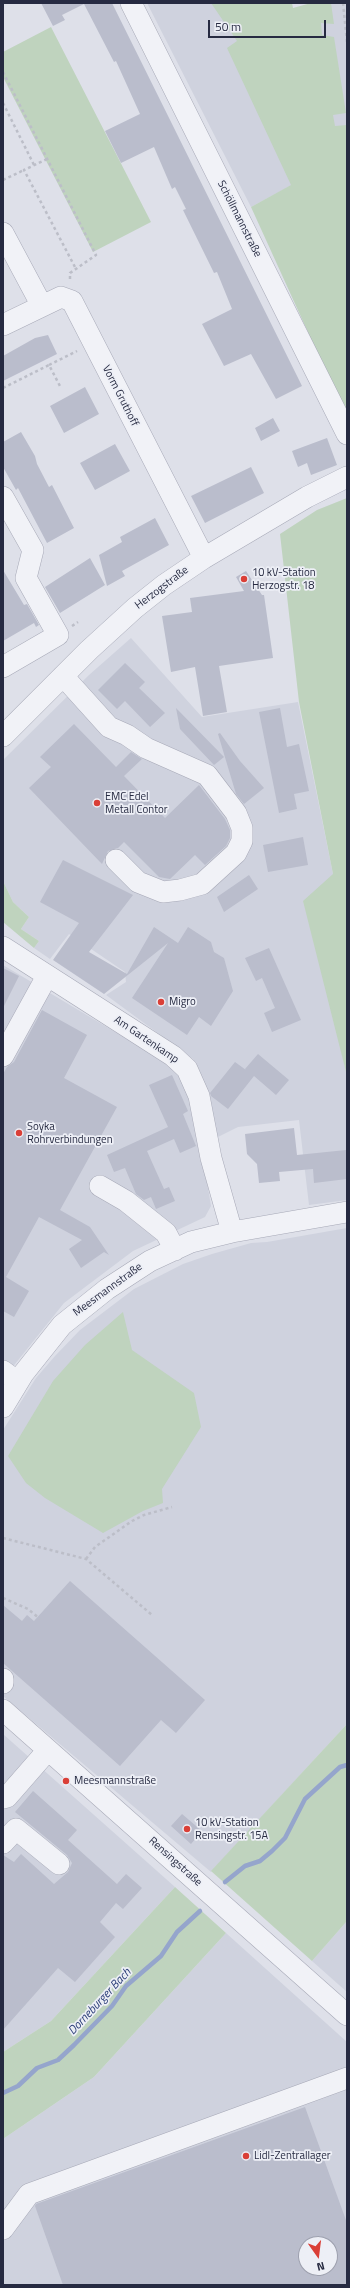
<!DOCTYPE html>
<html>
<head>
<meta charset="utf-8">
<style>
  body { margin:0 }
  #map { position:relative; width:350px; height:2288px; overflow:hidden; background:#dee0e9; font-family:"Titillium Web",sans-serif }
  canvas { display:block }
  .frame { position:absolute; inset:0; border:4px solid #262a41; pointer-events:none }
  .north { position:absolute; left:298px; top:2236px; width:40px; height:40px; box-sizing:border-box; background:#edeff6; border:1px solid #9da0ae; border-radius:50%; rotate:166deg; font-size:11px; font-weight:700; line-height:16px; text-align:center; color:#262a41 }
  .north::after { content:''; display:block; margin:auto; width:14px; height:18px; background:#da3f37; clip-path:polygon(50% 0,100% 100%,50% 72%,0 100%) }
  .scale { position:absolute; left:208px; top:20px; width:118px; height:18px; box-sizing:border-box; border:2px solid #262a41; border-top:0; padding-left:5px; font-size:12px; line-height:14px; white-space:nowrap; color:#262a41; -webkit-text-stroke:3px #edeff6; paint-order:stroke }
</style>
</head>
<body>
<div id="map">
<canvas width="350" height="2288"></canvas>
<div class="frame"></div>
<div class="north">N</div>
<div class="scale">50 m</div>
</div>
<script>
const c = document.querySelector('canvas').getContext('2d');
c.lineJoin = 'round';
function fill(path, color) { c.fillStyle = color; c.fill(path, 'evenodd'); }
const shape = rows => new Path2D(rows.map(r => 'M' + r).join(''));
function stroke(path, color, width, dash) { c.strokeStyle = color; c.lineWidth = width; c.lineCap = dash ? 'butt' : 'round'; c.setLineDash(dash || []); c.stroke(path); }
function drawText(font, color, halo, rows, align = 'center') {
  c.font = font + ' "Titillium Web",sans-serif'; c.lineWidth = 3.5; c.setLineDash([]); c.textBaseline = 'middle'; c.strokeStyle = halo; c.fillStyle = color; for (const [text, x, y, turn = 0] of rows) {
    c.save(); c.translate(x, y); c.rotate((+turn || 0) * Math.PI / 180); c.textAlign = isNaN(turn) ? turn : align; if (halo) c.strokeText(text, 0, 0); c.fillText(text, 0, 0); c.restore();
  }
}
const built = shape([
  [147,3,277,3,292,185,251,207],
  [311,3,347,3,347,214],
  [131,638,202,717,298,702,333,874,336,1027,347,1076,347,1200,309,1205,299,1120,238,1127,214,1139,200,1072,193,1059,106,995,126,982,125,972,69,934,50,959,34,948,39,941,21,929,29,917,13,902,3,881,3,760,89,675],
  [3,965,162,1060,180,1076,189,1094,199,1134,211,1206,205,1217,133,1251,64,1303,3,1379],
  [347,1228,347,1724,211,1872,3,1696,3,1430,36,1378,55,1356,80,1330,134,1289,183,1264,212,1254,251,1243,267,1242],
  [3,1734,175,1887,51,2021,3,2052],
  [347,1921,347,1992,312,1961],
  [226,1933,347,2042,347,2285,3,2285,3,2139,94,2077],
  [306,2244,330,2244,330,2268,306,2268]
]);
const green = shape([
  [211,3,292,3,293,8,311,3,331,3,334,24,321,23,322,35,334,37,346,113,333,115,335,126,347,125,347,418,251,207,291,185,227,48,237,41],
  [51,27,151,222,93,252,3,77,3,52],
  [347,498,347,1076,303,901,333,874,299,702,280,534,317,510],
  [3,881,13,902,29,917,21,929,39,941,34,948,3,922],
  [123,1312,132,1350,194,1393,201,1427,162,1489,163,1503,143,1511,103,1533,45,1498,26,1483,8,1456,53,1381,85,1345],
  [347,1724,347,1921,312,1961,211,1871],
  [175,1887,226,1933,94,2077,3,2139,3,2052,51,2021]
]);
const stream = shape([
  [225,1882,245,1866,260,1861,272,1851,285,1838,305,1799,340,1767,347,1765],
  [3,2093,18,2086,37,2068,58,2060,74,2045,112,2006,126,1986,161,1956,177,1932,200,1911]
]);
const building = shape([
  [41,3,112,3,302,386,276,399,251,354,224,366,202,324,232,309,217,272,214,273,183,210,186,209,175,187,172,189,154,147,121,163,105,131,140,114,116,61,114,62,84,4,62,15,65,20,53,26],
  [48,335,57,354,3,381,3,356,35,338],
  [85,387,99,414,64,433,50,406],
  [273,418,280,431,261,441,255,428],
  [21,432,35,456,37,464,49,487,52,485,74,528,47,543,18,488,16,490,3,467,3,442],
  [327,438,337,465,311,475,307,463,298,467,292,451],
  [115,444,130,471,95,490,80,463],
  [251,467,264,493,205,523,191,496],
  [155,518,169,545,122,571,125,576,107,586,99,555,122,542,120,537],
  [90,558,105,585,60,613,45,587],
  [3,570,24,605,27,604,39,625,36,627,34,623,3,641],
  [246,571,262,595,264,595,273,658,219,666,227,712,203,716,195,667,171,672,162,616,192,612,190,598,244,591,236,577],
  [125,663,145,682,139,688,165,713,150,727,125,701,117,709,98,690],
  [176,708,224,757,214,765,180,729],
  [280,708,287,747,299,744,309,791,294,794,297,809,279,813,259,712],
  [74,724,116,767,131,752,142,759,124,776,165,818,199,785,225,819,230,830,230,838,226,846,205,865,195,855,170,879,159,877,124,842,118,848,108,851,102,864,29,788,51,767,40,757],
  [220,733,240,761,264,788,244,804,236,794,218,734],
  [303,837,308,865,268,872,263,845],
  [63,860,133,895,89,952,127,974,154,927,178,943,188,927,211,942,214,952,224,958,233,991,211,1026,199,1017,187,1035,132,998,168,943,104,994,53,960,79,923,40,902],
  [249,875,258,889,224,912,217,897],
  [269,948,301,1020,272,1032,264,1013,275,1008,262,978,256,981,245,958],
  [3,968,19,976,3,1008],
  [42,1010,87,1035,64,1078,117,1107,60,1210,90,1227,109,1255,104,1252,81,1268,69,1249,82,1240,39,1217,6,1277,29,1291,14,1317,3,1311,3,1074,7,1067,14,1062],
  [258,1054,289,1080,276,1095,254,1076,228,1109,211,1096,210,1093,235,1062,246,1070,245,1069],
  [172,1075,188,1111,183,1114,196,1146,180,1153,174,1139,147,1151,164,1189,169,1187,175,1201,156,1209,151,1197,144,1200,136,1194,125,1168,114,1172,107,1155,168,1127,149,1085],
  [294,1128,297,1155,346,1150,347,1179,314,1183,313,1169,279,1172,280,1181,259,1183,257,1164,247,1154,245,1134],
  [70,1581,205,1700,176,1733,161,1720,120,1766,3,1663,3,1605,22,1621,27,1615,34,1621],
  [33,1791,77,1830,68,1840,117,1884,126,1874,142,1888,123,1909,116,1903,100,1922,115,1937,75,1982,58,1968,3,2030,3,1855,14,1862,21,1854,54,1884,68,1872,72,1863,67,1855,15,1812],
  [182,1814,202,1831,191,1844,171,1826],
  [305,2107,347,2223,347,2285,63,2285,35,2206,36,2204],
  [306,2244,330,2244,330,2268,306,2268]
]);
const path = shape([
  [343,3,347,42],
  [3,72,96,255,70,273,70,282],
  [3,103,34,165],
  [47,159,24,170,76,269],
  [3,180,24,170],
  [49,365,77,351],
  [3,388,49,365,61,388],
  [72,626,78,622],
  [3,1538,86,1559,152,1615],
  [86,1559,95,1547,132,1521,144,1515,172,1507],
  [3,1598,28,1609,40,1619]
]);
const minor = shape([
  [131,3,347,434],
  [3,233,42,306],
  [3,325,61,297,72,301,204,558],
  [3,497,33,550,26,578,58,635,3,667],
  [63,676,109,727,127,735,146,748,207,775,236,813,242,828,242,841,236,853,202,884,180,890,163,892,138,882,116,860],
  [3,736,89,650,135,608,164,585,204,558,307,497,347,477],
  [3,947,173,1056,187,1069,199,1096,211,1158,232,1232],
  [3,1056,47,976],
  [100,1186,126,1201,166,1233,175,1250],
  [3,1371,18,1382],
  [3,1407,23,1374,62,1325,107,1289,150,1261,191,1242,232,1232,347,1212],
  [3,1679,3,1683],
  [3,1710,347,2015],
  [3,1798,7,1797,48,1750],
  [3,1843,16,1829,59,1864],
  [3,2229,29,2194,347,2078]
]);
const markers = [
  [244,579,4,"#da3f37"],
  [97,803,4,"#da3f37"],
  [161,1002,4,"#da3f37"],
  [19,1133,4,"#da3f37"],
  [66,1781,4,"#da3f37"],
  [187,1829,4,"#da3f37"],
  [246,2156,4,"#da3f37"]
];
const streetNames = [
  ["Schöllmannstraße",239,219,63],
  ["Vorm Gruthoff",120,396,63],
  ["Herzogstraße",162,588,-37],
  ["Am Gartenkamp",146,1040,34],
  ["Meesmannstraße",108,1290,-36],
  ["Rensingstraße",175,1862,42]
];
const poiNames = [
  ["10 kV-Station",252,573],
  ["Herzogstr. 18",252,586],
  ["EMC Edel",105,797],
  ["Metall Contor",105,810],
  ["Migro",169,1002],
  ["Soyka",27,1127],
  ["Rohrverbindungen",27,1140],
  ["Meesmannstraße",74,1781],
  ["10 kV-Station",195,1823],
  ["Rensingstr. 15A",195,1836],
  ["Lidl-Zentrallager",254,2156]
];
const waterNames = [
  ["Dorneburger Bach",100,2002,-47]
];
fill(built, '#cfd2de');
fill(green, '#bfd3be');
stroke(stream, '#95a5cc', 4.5);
fill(building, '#babdcc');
stroke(minor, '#a7a9b7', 22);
stroke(path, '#bcbec8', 2.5, [3, 3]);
stroke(minor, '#f1f2f7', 21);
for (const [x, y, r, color] of markers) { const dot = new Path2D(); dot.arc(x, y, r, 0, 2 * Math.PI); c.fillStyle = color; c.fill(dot); stroke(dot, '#edeff6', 1.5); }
drawText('11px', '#262a41', '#edeff6', streetNames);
drawText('11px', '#262a41', '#edeff6', poiNames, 'left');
drawText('italic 12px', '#2c3f78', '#edeff6', waterNames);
</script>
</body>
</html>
